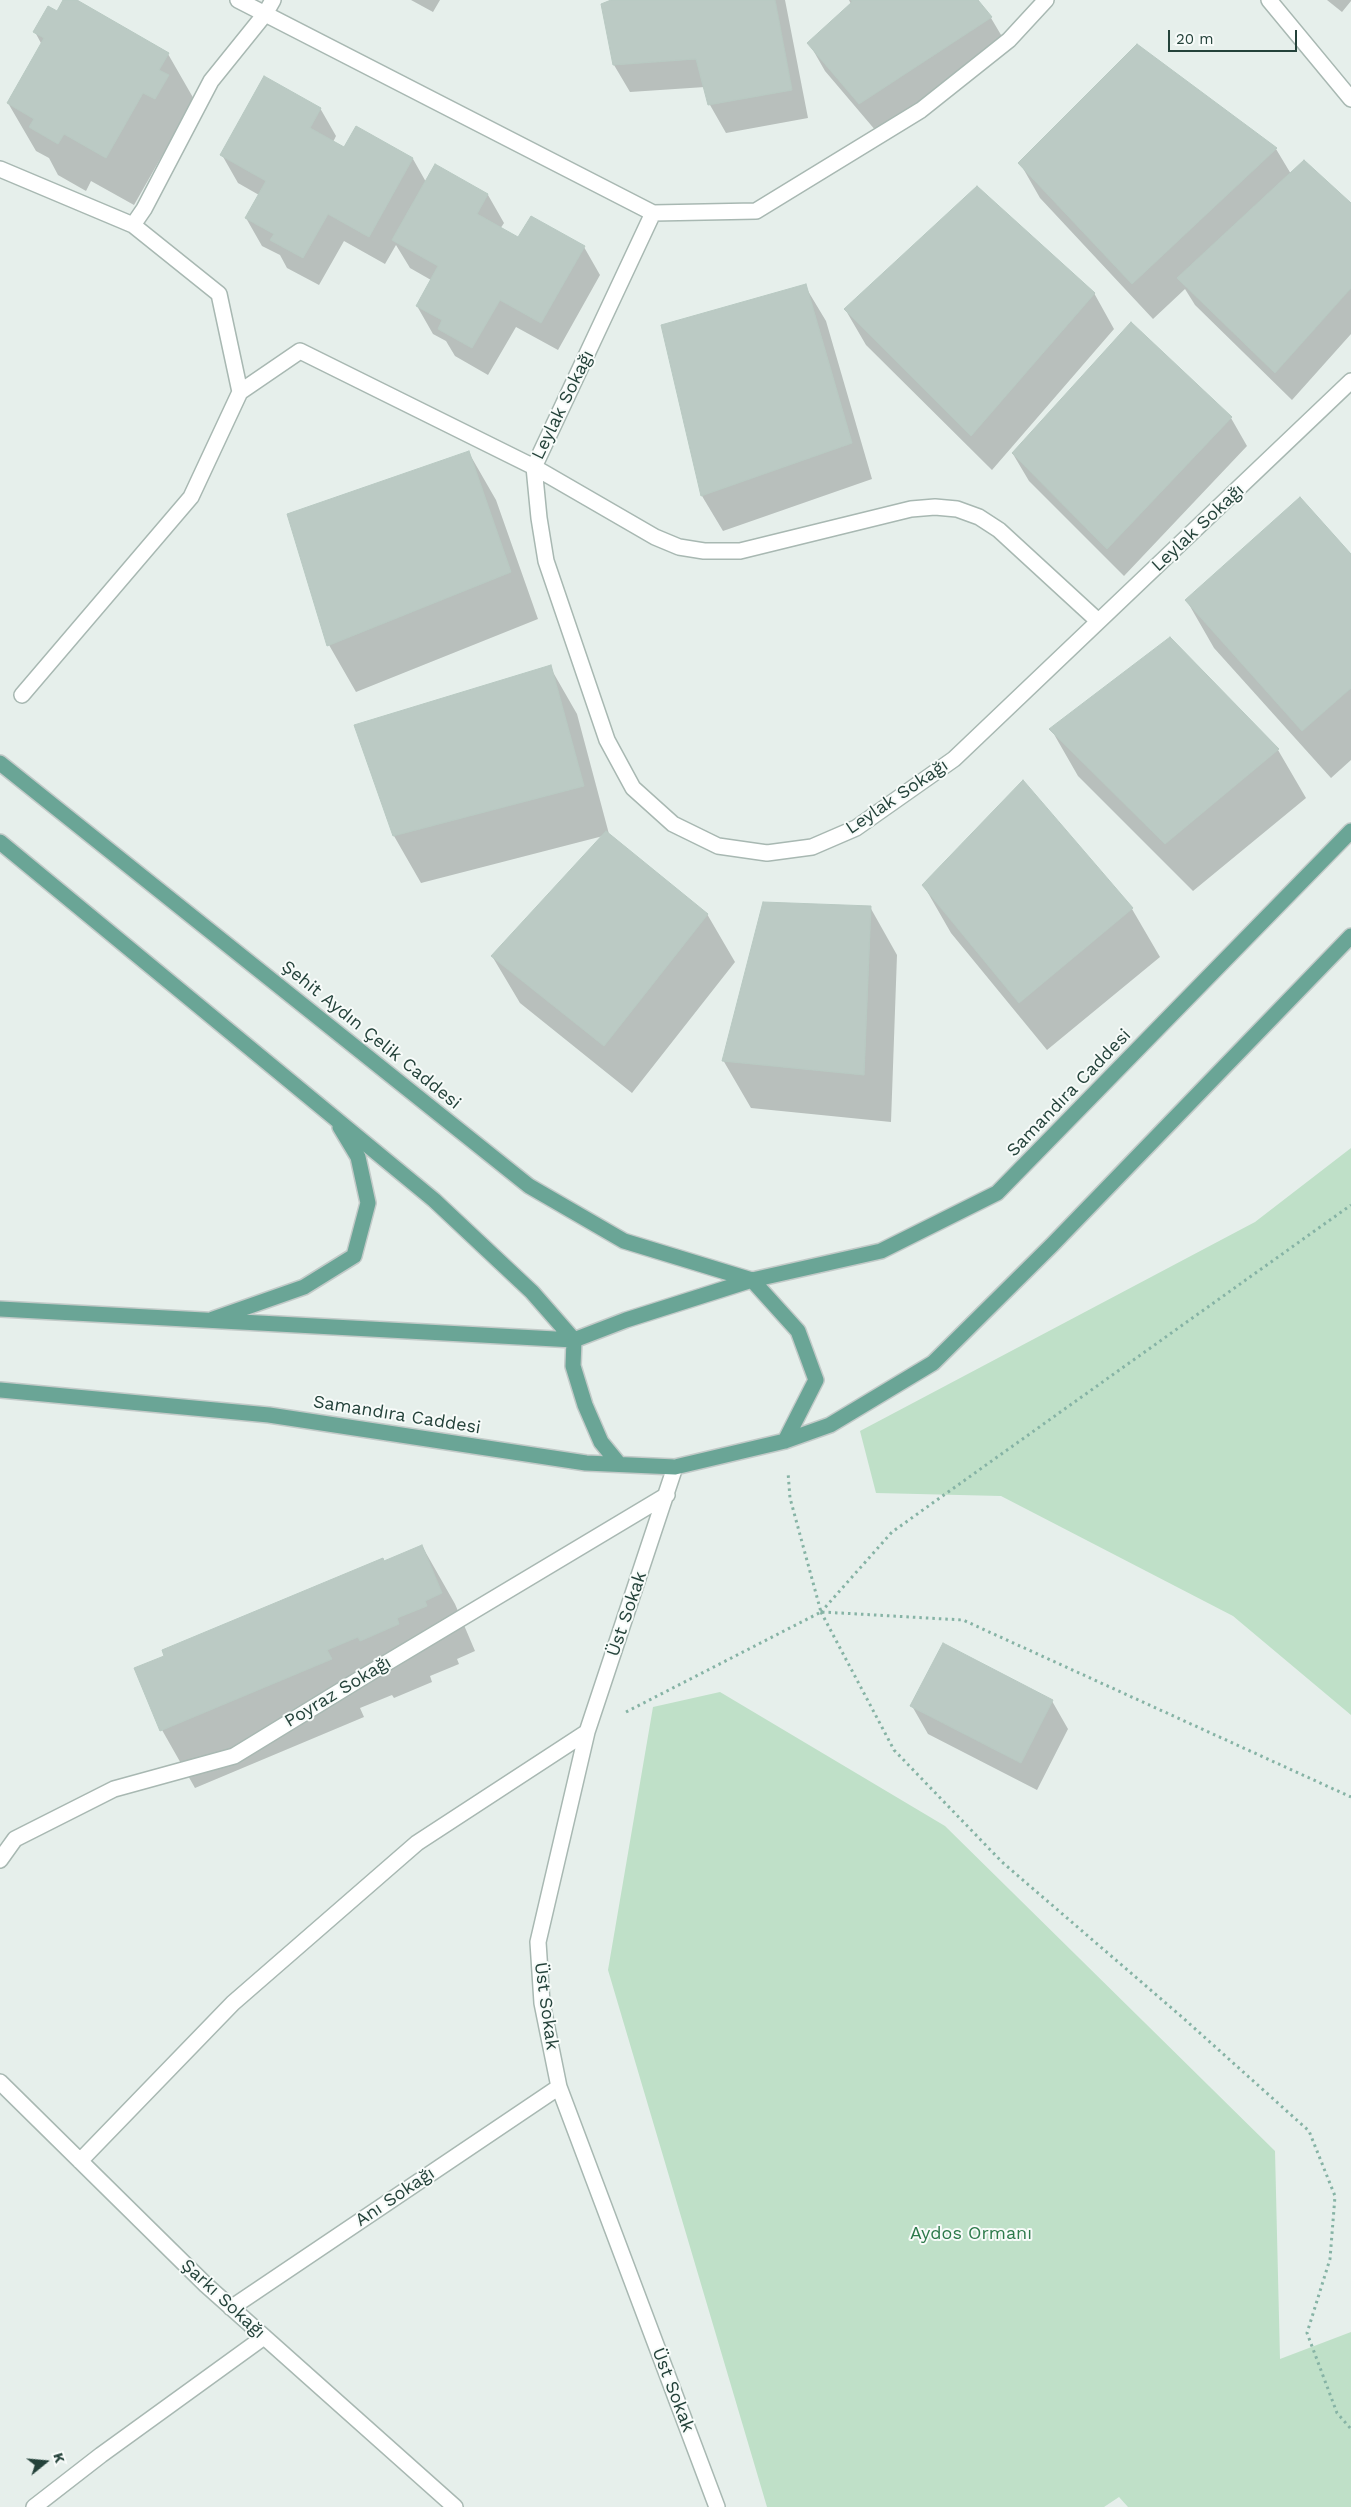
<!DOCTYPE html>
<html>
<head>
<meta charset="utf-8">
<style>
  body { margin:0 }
  #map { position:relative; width:1351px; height:2507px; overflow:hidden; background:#e6efeb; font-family:"Work Sans",sans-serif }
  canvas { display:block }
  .north { position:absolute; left:20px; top:2437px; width:50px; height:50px; -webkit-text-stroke:4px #f7fbf9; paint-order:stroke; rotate:73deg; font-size:14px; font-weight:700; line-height:20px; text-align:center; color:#24423a }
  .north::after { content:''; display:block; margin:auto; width:18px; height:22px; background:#24423a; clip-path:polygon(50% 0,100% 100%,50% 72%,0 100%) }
  .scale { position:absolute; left:1168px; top:30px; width:129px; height:22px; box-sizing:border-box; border:2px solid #24423a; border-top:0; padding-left:6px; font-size:15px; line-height:18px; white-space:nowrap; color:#24423a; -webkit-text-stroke:4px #f7fbf9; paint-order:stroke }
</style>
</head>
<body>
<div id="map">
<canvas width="1351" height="2507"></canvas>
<div class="north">K</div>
<div class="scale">20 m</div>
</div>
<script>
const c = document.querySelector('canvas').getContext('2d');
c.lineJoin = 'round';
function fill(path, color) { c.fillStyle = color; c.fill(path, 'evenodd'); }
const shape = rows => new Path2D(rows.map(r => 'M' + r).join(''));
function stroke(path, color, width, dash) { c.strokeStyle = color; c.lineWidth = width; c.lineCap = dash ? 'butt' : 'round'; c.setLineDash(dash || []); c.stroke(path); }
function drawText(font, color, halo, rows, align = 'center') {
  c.font = font + ' "Work Sans",sans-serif'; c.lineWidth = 4; c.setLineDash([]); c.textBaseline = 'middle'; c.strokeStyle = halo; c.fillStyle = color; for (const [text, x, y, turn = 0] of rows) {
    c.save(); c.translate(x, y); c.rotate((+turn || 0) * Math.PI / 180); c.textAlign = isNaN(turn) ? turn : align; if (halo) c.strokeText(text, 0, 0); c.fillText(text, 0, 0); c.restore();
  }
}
const green = shape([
  [1351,1148,1351,1715,1233,1616,1001,1496,876,1493,860,1431,1255,1222],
  [720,1692,945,1826,1275,2151,1280,2359,1351,2332,1351,2507,1128,2507,1119,2497,1104,2507,767,2507,608,1970,653,1707]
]);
const shadow = shape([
  [65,0,75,0,168,54,195,101,183,146,171,140,134,205,91,181,86,191,58,175,49,158,36,151,8,103,42,45,35,32,57,13],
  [411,0,440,0,433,12],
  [615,0,785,0,808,118,726,133,710,105,705,87,630,92,614,65],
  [849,0,977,0,991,18,1007,45,876,131,825,71,809,43,851,4],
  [1327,0,1351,0,1351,1,1342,12],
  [1137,45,1276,149,1291,174,1351,205,1351,334,1292,400,1195,305,1185,289,1153,319,1040,198,1020,163],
  [320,108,336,136,333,142,345,149,413,159,426,182,435,166,488,195,504,223,500,229,519,239,584,247,600,275,558,350,516,327,488,375,455,356,446,341,433,334,417,306,431,280,410,268,396,245,385,264,344,241,319,285,287,268,280,255,262,246,246,218,259,195,238,183,222,155],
  [805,286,826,321,872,479,723,531,702,496],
  [1094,293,1114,329,992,470,866,345,845,309],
  [1131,324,1231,418,1247,446,1124,576,1029,481,1013,454],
  [469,453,496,500,538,619,356,692,329,645],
  [1351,555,1351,760,1331,778,1214,648,1187,601],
  [1170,639,1278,750,1306,798,1193,891,1078,776,1051,729],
  [550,667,577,714,609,834,707,914,735,962,632,1093,520,1003,492,956,603,836,421,883,394,836,356,726],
  [1023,782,1132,909,1160,957,1047,1050,951,933,924,886],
  [870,907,897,955,891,1122,751,1108,723,1060],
  [422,1546,455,1604,475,1651,457,1659,459,1664,430,1676,432,1682,394,1698,392,1695,360,1708,364,1717,195,1788,162,1730,384,1562],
  [943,1645,1052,1701,1068,1729,1037,1790,928,1734,912,1706]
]);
const building = shape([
  [63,0,77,0,169,53,159,70,169,75,155,99,143,93,106,158,64,134,58,144,29,127,34,119,7,103,44,38,33,32,48,6,57,11,63,0],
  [611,0,775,0,792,90,708,105,696,59,613,65,601,4,611,0],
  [851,0,978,0,992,17,859,104,807,43,852,2,851,0],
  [1137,44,1277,148,1132,284,1018,163,1137,44],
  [264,76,321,108,310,128,344,147,356,126,413,158,369,237,328,214,303,258,270,240,274,234,245,218,266,181,220,155,264,76],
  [1304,160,1351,203,1351,288,1275,373,1177,278,1304,160],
  [435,164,488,194,477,214,518,237,531,216,585,246,541,323,500,300,472,348,438,329,442,320,416,306,438,266,392,240,435,164],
  [977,186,1095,293,971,436,844,309,977,186],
  [806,284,852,443,701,496,661,325,806,284],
  [1131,322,1232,417,1107,549,1012,453,1131,322],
  [469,451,511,572,327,646,287,514,469,451],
  [1300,497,1351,554,1351,688,1302,731,1185,600,1300,497],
  [1170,637,1279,749,1165,844,1049,729,1170,637],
  [551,665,584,786,393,836,354,725,551,665],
  [1023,780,1133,908,1019,1003,922,885,1023,780],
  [606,831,708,914,604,1046,491,956,606,831],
  [763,902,871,906,864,1075,722,1061,763,902],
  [422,1545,442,1593,425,1601,427,1606,397,1618,399,1624,360,1641,358,1637,327,1650,332,1659,160,1731,134,1668,164,1656,162,1650,383,1558,384,1561,422,1545],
  [943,1643,1053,1700,1021,1763,910,1706,943,1643]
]);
const path = shape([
  [821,1612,894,1750,1002,1862,1182,2017,1309,2131,1335,2196,1330,2259,1307,2333,1337,2413,1351,2429],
  [821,1612,892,1532,1351,1205],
  [822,1612,963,1620,1351,1797],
  [626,1712,821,1612,790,1498,788,1472]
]);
const minor = shape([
  [238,0,653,213,756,211,921,110,1009,40,1046,0],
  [1269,0,1351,99],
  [0,169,133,225,219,294,240,392,191,497,22,695],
  [653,213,534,467,539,518,546,561,607,740,633,788,673,824,718,846,767,853,812,847,856,828,954,759,1351,381],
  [133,225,144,209,211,81,265,14,273,0],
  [240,392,300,351,534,467,655,537,679,547,704,551,740,551,911,509,935,507,957,509,979,517,999,530,1097,620],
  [675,1467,587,1732,538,1942,542,2003,559,2087,717,2507],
  [0,1860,15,1839,114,1789,234,1756,368,1674,667,1495],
  [0,2082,206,2285,455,2507],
  [80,2161,233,2003,417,1843,587,1732],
  [231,2308,559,2087],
  [34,2507,101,2455,264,2337]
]);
const major = shape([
  [0,763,529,1186,624,1241,752,1280],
  [0,842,434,1200,532,1292,574,1340,573,1366,585,1405,601,1442,619,1464],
  [752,1280,798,1331,816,1380,785,1441],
  [0,1309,574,1340,626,1320,752,1280,881,1251,997,1193,1351,831],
  [213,1319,304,1287,354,1256,368,1203,358,1157,340,1127],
  [0,1390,269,1415,586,1463,675,1467,785,1441,830,1425,933,1363,1052,1245,1351,936]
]);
const streetNames = [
  ["Leylak Sokağı",563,405,-64],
  ["Leylak Sokağı",1198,528,-43],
  ["Leylak Sokağı",897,797,-34],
  ["Şehit Aydın Çelik Caddesi",371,1035,39],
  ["Samandıra Caddesi",1069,1093,-46],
  ["Samandıra Caddesi",397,1415,9],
  ["Üst Sokak",627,1614,-71],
  ["Poyraz Sokağı",338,1692,-31],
  ["Üst Sokak",546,2006,82],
  ["Anı Sokağı",395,2197,-34],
  ["Şarkı Sokağı",223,2299,43],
  ["Üst Sokak",673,2390,69]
];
const parkNames = [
  ["Aydos Ormanı",971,2234]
];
fill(green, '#bfe0c8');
fill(shadow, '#0003');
fill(building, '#bbcac4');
stroke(building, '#b8c9c2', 1);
stroke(minor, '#a8b8b2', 18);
stroke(major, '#c2cac8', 18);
stroke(path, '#86b3a5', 3, [2.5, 4]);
stroke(minor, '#fff', 15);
stroke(major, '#6aa596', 15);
drawText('18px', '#24423a', '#f7fbf9', streetNames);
drawText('18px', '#2d7a4b', '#f7fbf9', parkNames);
</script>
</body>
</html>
